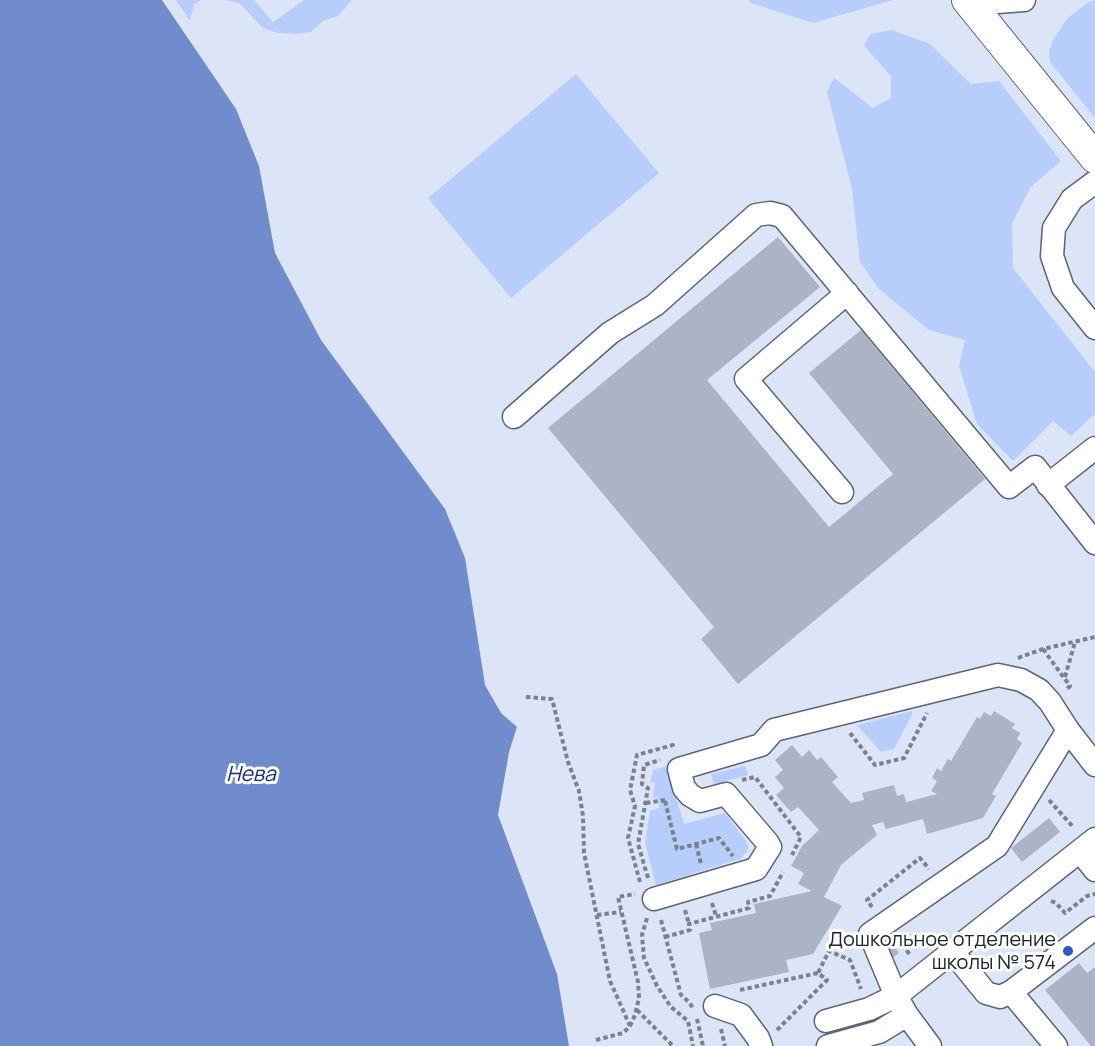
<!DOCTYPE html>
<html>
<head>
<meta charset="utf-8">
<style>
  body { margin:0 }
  canvas { display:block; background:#dce5f7 }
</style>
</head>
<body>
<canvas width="1095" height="1046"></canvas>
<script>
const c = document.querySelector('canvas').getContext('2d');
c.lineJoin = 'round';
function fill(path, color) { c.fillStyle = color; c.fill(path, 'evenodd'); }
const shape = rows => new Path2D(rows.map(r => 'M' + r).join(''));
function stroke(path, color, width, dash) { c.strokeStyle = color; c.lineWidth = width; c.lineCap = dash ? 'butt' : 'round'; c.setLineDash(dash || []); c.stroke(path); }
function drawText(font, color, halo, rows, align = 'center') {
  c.font = font + ' Manrope,sans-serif'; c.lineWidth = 6; c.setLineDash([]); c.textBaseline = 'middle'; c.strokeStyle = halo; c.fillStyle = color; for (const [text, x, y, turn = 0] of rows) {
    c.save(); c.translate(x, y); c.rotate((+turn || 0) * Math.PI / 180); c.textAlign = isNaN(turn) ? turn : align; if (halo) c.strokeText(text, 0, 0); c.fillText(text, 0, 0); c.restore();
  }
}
const green = shape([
  [176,0,201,0,194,4,190,21],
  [225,0,254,0,273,22,304,0,352,0,338,16,323,21,311,32,294,34,278,33,263,28,239,3],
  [749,0,893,0,813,23,751,3],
  [1095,0,1095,118,1050,62,1049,51,1053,40,1067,19,1087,3],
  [892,30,930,44,971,84,999,81,1061,161,1031,187,1012,223,1013,268,1095,372,1095,414,1071,436,1053,421,1013,461,977,424,959,366,965,340,929,330,879,289,860,262,852,189,827,92,834,78,873,108,891,98,891,76,864,46,870,34],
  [576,74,659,173,511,298,428,198],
  [912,711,912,715,894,749,881,752,857,725],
  [667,766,684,824,725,813,746,841,748,846,747,852,740,859,656,885,645,843,650,811,659,808,658,797,653,798,655,783,650,782,653,770],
  [745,766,748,775,714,784,711,774]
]);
const water = shape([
  [0,0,162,0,236,109,259,166,275,253,321,340,445,509,465,558,485,685,501,713,517,727,509,752,498,815,557,974,569,1046,0,1046]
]);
const building = shape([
  [778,237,820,287,707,380,829,527,893,474,809,373,861,330,985,479,738,684,701,639,714,627,548,428],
  [994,711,1015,724,1012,728,1020,733,1017,739,1022,743,992,794,996,796,983,818,927,834,923,819,886,829,883,822,872,825,877,835,841,865,824,897,842,906,813,954,786,960,789,972,710,989,699,933,712,930,710,923,756,913,754,904,812,891,798,884,804,873,791,866,802,846,819,830,798,807,791,812,776,795,784,788,775,777,783,770,775,760,792,745,802,757,809,750,817,760,821,757,838,777,832,782,851,803,864,800,862,793,894,785,897,796,904,794,906,802,937,794,931,791,937,781,932,778,937,768,941,771,948,759,951,761,977,717,980,719,984,712,991,716],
  [1049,818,1060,832,1022,862,1011,848],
  [888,939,899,953,888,961,882,942],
  [1079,963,1087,973,1095,967,1095,1046,1091,1046,1045,990]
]);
const path = shape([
  [1043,649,1070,686,1067,689],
  [1018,658,1043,649,1095,637],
  [1065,677,1075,642],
  [526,697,552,699,568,762,579,791,583,816,584,853,610,981,630,1026],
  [850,733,875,765,904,758,927,713],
  [742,780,755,777,801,837,792,855],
  [1049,800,1074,828],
  [665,801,677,849,719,838,733,856],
  [646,803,665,800],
  [696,844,701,864],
  [648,878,638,844,648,788,642,784,644,765,660,760],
  [640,882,628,838,635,806,630,790,637,755,673,745,673,748],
  [1051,901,1056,903,1065,913,1087,896,1095,894],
  [712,903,716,916],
  [872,907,867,900,920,858,929,869],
  [685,910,689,924],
  [597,915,621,912],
  [647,918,642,935,644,958,657,986,671,1007,688,1021,693,1046],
  [661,920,681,995,690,1003,693,1009],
  [665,937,690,930,689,924,749,908,748,902,770,896,783,872],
  [897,939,911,956],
  [740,990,818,973],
  [637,1010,673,1046],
  [697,1019,703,1046],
  [721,1029,725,1046],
  [777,1030,827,980,818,973,829,951,850,960,861,989],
  [596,1040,623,1033,630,1026,635,1015,639,998,638,982,618,897,635,894]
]);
const minor = shape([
  [970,4,1024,0],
  [1095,182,1072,199,1054,228,1052,256,1063,288,1095,328],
  [514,417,610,333,655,305,756,215,770,213,782,216,1009,487,1035,467,1095,543],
  [1048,485,1095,448],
  [842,492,746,379,847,293],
  [1080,851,1095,870],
  [654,899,756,869,770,847,767,842,726,794,700,801,690,795,684,788,679,769,761,745,774,730,998,675,1021,680,1039,690,1050,702,1068,730,1095,765],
  [952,951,986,993,1000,997,1011,992,1056,1046],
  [1011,992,1095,928],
  [715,1006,741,1015,758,1038,761,1046],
  [826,1021,869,1009,896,996,870,934,997,846,1068,730],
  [828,1046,879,1032,907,1015],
  [930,1046,907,1015,896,996,1095,839]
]);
const major = shape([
  [967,0,1095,158]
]);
const markers = [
  [1068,951,6,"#3155c5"]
];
const poiNames = [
  ["Дошкольное отделение",1056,940],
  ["школы № 574",1056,963]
];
const waterNames = [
  ["Нева",251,775]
];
fill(green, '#b7cdfc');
fill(water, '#718ccd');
fill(building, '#abb3c4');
stroke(minor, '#5d6474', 25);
stroke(major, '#5d6474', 32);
stroke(path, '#7b818e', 4, [4.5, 3]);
stroke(minor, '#fff', 22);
stroke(major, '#fff', 30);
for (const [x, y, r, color] of markers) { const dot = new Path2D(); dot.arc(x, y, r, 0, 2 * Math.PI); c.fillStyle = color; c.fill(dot); stroke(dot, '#fff', 2); }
drawText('20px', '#21242b', '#fff', poiNames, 'right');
drawText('italic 21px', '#162c79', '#fff', waterNames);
</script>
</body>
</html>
